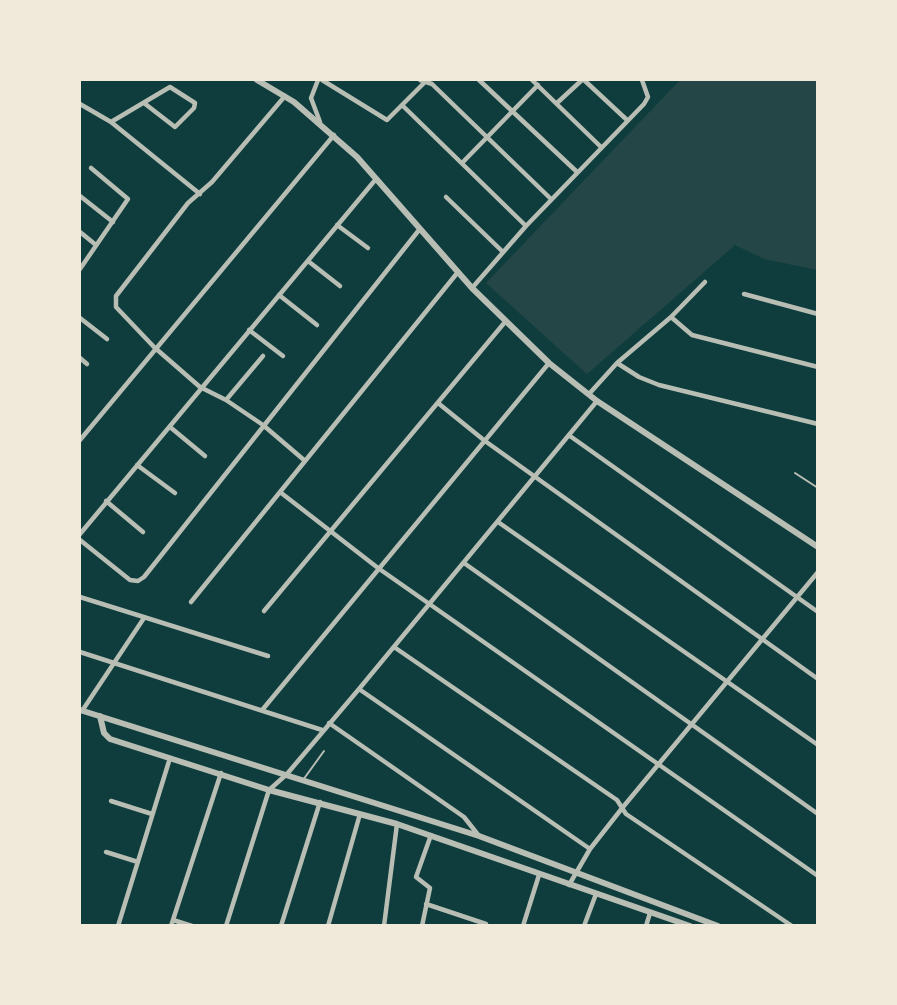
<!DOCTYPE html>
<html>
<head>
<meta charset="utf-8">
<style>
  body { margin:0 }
  #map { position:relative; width:897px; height:1005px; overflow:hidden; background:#0f3d3e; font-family:Commissioner,sans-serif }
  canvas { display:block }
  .frame { position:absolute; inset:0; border:81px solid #f1e9da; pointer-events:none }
</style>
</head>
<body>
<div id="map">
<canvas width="897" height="1005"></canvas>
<div class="frame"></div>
</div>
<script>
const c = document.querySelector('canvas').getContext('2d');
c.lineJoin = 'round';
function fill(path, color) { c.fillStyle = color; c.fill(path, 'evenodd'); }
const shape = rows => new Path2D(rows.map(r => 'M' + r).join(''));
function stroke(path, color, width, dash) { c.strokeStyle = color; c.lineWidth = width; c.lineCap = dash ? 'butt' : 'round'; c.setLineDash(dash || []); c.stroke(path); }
const green = shape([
  [680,80,817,80,817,270,764,259,735,245,587,374,486,283]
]);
const service = shape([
  [795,473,818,488],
  [303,780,324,751]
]);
const minor = shape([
  [318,80,311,98,320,122],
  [322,80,387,120,426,81],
  [420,80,432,84,551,199],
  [479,80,576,171],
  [532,80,601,147],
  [584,80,627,120],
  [285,96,212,182,188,203,116,296,116,307,154,347,200,387,226,400,263,425,304,460],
  [557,103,582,80],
  [80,104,111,122,200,194],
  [403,106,526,226],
  [111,122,170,87,195,103,194,108,175,127,144,103],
  [462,163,538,85],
  [80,196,113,222],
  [446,197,503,252],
  [337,225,368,248],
  [80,232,96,245],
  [308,261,340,286],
  [80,269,128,199,91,168],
  [472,288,526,226,644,104,648,97,642,80],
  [744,294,818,314],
  [279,295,317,325],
  [671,317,692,335,818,367],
  [80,318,107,339],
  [249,330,283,356],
  [80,358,87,364],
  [617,363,639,377,659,385,818,424],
  [589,394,617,363,671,317,705,282],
  [226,400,263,356],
  [438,403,485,441,818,679],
  [170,427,205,456],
  [570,436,818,612],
  [80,440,334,135],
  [137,465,175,493],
  [280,492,378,568,818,876],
  [106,501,143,532],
  [498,522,818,745],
  [80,534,376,179],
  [80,540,130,580,138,581,144,577,419,230],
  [464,563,818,814],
  [80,597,268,656],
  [191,602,458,272],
  [264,611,505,322],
  [394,647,617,800,626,814,792,926],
  [80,652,322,730],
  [359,689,590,849],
  [263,709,549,363],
  [82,711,144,618],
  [329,723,464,817,479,836],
  [111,801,152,814],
  [106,852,138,862],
  [569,885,590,849,623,807,818,572],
  [426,904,486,924],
  [173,920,192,926],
  [118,926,170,758],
  [171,926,221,773],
  [226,926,269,790,287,774,359,689,597,401],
  [281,926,320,802],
  [328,926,360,814],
  [384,926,397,824],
  [422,926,430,888,416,877,431,835],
  [523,926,539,875],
  [584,926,596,894],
  [646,926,650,913]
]);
const tertiary = shape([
  [257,80,294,102,357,157,472,288,549,363,597,401,818,547],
  [80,710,479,836,718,926],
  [100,716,104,733,110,739,269,790,397,824,690,926]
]);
fill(green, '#244646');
stroke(service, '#b8beb3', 2);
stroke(minor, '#b8beb3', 4.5);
stroke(tertiary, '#b8beb3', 6);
</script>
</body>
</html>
